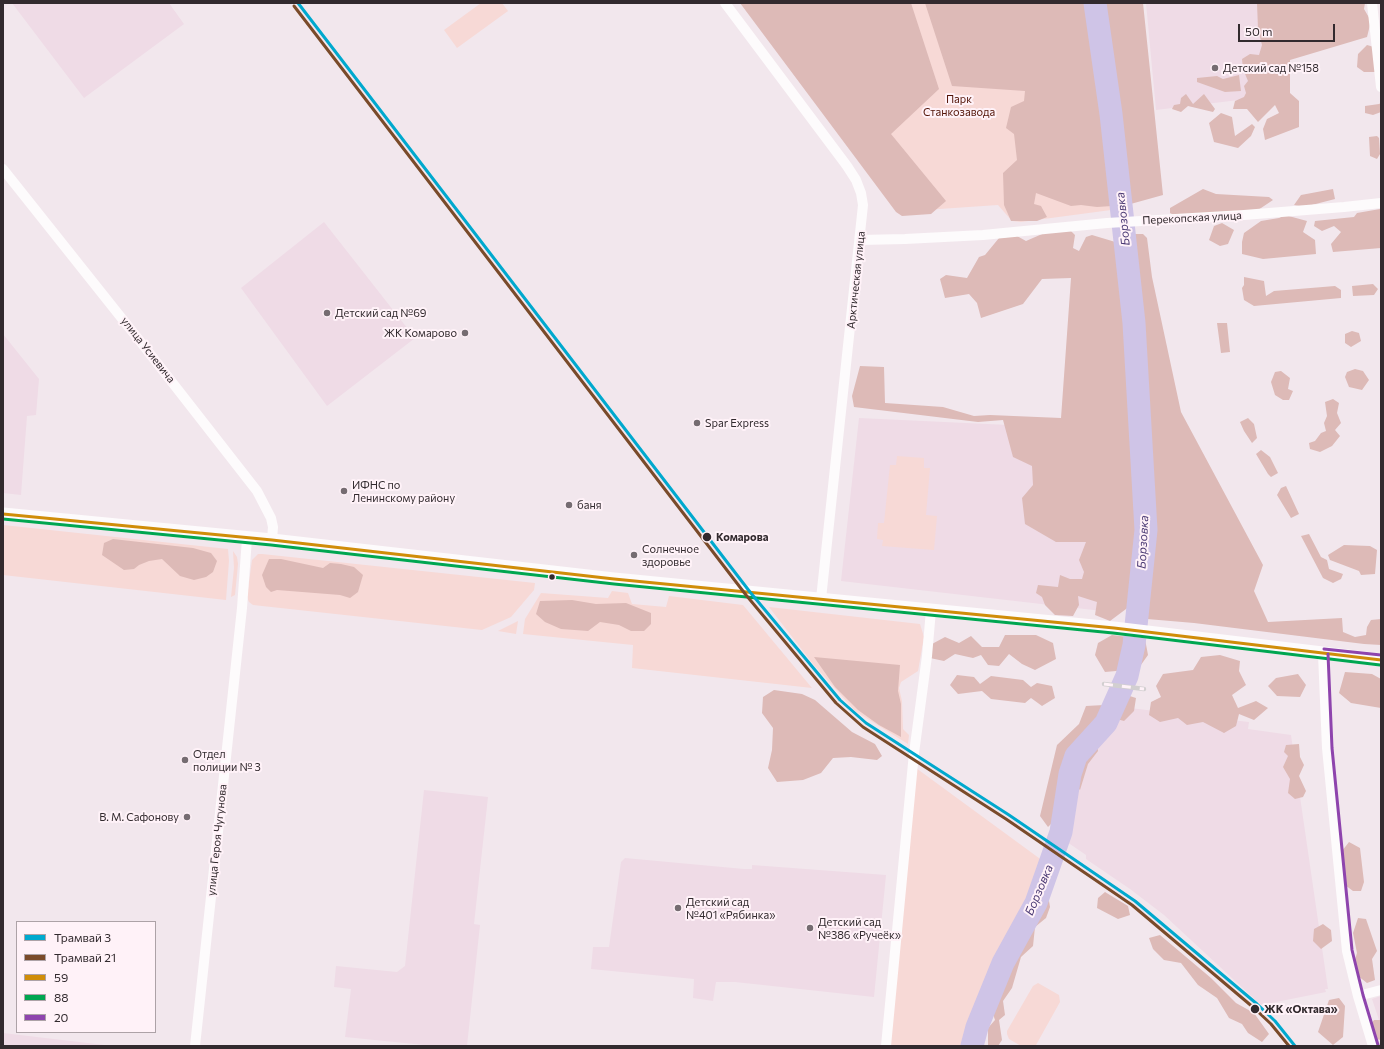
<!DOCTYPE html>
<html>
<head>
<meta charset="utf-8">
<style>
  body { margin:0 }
  #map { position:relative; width:1384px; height:1049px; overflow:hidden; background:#f2e7ed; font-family:Commissioner,sans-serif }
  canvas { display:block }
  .frame { position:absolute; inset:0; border:4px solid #322a2e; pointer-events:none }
  .legend { position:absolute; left:16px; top:921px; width:140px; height:112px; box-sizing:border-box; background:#fff2f8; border:1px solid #ada2a7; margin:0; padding:5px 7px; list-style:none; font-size:12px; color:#322a2e }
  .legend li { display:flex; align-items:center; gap:8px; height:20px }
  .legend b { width:20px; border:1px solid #ada2a7 }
  .scale { position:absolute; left:1238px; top:24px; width:97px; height:18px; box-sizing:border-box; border:2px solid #322a2e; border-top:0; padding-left:5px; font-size:12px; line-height:14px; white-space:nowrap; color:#322a2e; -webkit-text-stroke:3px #fff2f8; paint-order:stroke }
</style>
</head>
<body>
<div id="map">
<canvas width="1384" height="1049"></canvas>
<div class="frame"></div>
<ul class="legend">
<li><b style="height:5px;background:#00a9ce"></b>Трамвай 3</li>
<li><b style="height:5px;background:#7a4b2a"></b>Трамвай 21</li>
<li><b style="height:5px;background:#d08d09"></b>59</li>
<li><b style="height:5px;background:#00a651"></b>88</li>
<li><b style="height:5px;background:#8e44ad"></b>20</li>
</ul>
<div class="scale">50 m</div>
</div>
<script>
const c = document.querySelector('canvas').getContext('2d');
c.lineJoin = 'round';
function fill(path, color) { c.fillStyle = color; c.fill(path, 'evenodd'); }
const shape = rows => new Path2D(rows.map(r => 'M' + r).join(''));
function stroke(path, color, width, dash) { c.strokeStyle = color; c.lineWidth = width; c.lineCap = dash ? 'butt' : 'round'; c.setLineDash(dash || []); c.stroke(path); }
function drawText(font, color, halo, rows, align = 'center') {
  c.font = font + ' Commissioner,sans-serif'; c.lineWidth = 4; c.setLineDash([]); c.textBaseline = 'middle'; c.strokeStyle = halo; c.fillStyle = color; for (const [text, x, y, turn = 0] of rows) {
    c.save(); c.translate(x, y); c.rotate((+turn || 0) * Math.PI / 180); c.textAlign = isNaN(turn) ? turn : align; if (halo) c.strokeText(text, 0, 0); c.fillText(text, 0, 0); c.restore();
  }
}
const built = shape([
  [12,3,169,3,184,24,84,98],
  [1146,3,1364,3,1275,42,1280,95,1156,110],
  [324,222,415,338,327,406,241,288],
  [3,334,39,379,36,415,27,416,21,495,3,493],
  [859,418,1094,429,1111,612,841,581],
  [1121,707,1249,722,1248,729,1291,735,1328,989,1325,989,1326,992,1261,1005,1164,915,1130,889,1086,859,1086,855,1067,842,1078,774,1087,755,1112,730],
  [424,790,488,797,474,924,480,925,467,1046,434,1046,345,1037,351,989,334,987,336,966,397,972,405,966],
  [625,858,744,869,752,869,752,865,886,875,874,997,735,982,716,982,713,1001,693,998,694,979,591,969,593,947,609,947,621,862],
  [1381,996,1381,1026,1372,999],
  [3,1033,113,1046,3,1046]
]);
const green = shape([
  [481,3,502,3,508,11,457,48,444,30],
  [756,3,1084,3,1111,210,1021,222,1012,221,998,205,910,211],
  [897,456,924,458,924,468,930,468,926,515,937,516,934,550,882,546,883,540,877,539,878,523,884,523,890,465,896,465],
  [3,525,228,549,229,561,226,600,3,575],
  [233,551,237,557,238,564,235,595,231,597,234,568],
  [258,554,262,554,535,583,534,590,511,617,482,630,253,605,249,602,247,597,252,560],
  [612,591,628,593,632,604,666,607,669,596,743,605,812,688,632,668,633,645,523,634,525,619,541,593,608,598],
  [769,607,920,624,924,637,918,671,901,682,899,688,902,701,903,729,909,735,908,744,855,711,813,664],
  [518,621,516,634,498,631],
  [916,768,1043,861,1030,893,995,959,962,1046,889,1046],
  [1038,983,1059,995,1060,1002,1036,1045,1021,1046,1009,1039,1007,1034,1007,1031,1033,986]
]);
const forest = shape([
  [740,3,911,3,939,89,891,134,946,201,931,214,902,216,896,212],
  [925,3,1143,3,1163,195,1127,205,1097,207,1081,205,1071,206,1036,193,1034,204,1041,206,1047,217,1037,221,1011,221,1004,205,1003,173,1017,160,1014,134,1006,128,1011,107,1024,101,1025,91,952,86],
  [1257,3,1365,3,1364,9,1371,21,1367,37,1290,60,1290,93,1299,101,1299,127,1265,140,1263,129,1267,119,1279,113,1275,105,1258,122,1247,109,1233,109,1235,101,1244,97,1246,93,1244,86,1248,81,1243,69,1242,59,1250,54,1259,55,1262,45,1258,29],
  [1367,45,1381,49,1378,72,1364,72,1357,67,1358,54],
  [1239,75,1241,91,1225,92,1197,82,1197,78,1217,76,1223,79],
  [1186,94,1193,104,1204,94,1215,109,1213,112,1188,106,1181,112,1172,109,1174,105,1180,104,1181,98],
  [1381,103,1381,112,1373,115,1365,113,1365,106,1379,104],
  [1221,113,1232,117,1235,136,1252,124,1255,127,1251,136,1238,148,1214,142,1209,123],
  [1377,136,1379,138,1380,154,1377,159,1370,156,1369,137],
  [1203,189,1216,194,1269,197,1273,200,1258,210,1176,216,1170,213,1170,208],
  [1333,189,1335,199,1304,207,1294,205,1301,195],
  [1380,209,1381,248,1333,252,1331,244,1341,232,1334,226,1322,231,1314,226,1315,221,1354,217,1357,213],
  [1285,215,1307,221,1303,232,1315,240,1316,254,1263,259,1242,254,1242,242,1244,233,1261,221,1279,218],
  [1222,223,1234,230,1228,244,1220,246,1209,240,1214,226],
  [1070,230,1075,235,1073,248,1079,251,1086,237,1092,235,1122,244,1131,239,1128,234,1143,234,1147,238,1152,277,1181,412,1263,565,1254,591,1268,622,1342,618,1343,632,1355,637,1366,635,1367,627,1371,620,1381,619,1381,645,1364,644,1194,623,1147,619,1144,610,1130,606,1110,621,1095,615,1097,602,1078,596,1079,605,1073,616,1055,615,1045,605,1042,597,1036,593,1038,585,1058,587,1060,575,1070,579,1082,579,1084,572,1079,560,1086,542,1056,542,1025,524,1022,498,1033,485,1032,466,1013,457,1003,420,978,422,854,407,852,396,860,366,884,367,885,403,943,407,974,416,990,415,1061,418,1071,278,1042,279,1023,304,981,318,977,303,969,294,945,298,940,279,946,275,967,278,979,257,985,255,999,238,1017,236,1026,241,1049,231],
  [1244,277,1264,281,1266,296,1274,291,1335,286,1341,290,1341,298,1254,306,1244,300,1242,288,1244,285],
  [1373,284,1378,289,1374,295,1353,296,1352,286],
  [1217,323,1227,323,1230,352,1221,353],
  [1352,331,1359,333,1361,341,1351,347,1345,343,1345,334],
  [1355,369,1363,371,1369,380,1362,390,1349,387,1345,377,1347,372],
  [1281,371,1290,378,1288,389,1293,391,1289,400,1283,400,1275,395,1271,382,1275,372],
  [1333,399,1339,403,1337,413,1341,423,1335,430,1340,436,1332,446,1320,452,1310,449,1309,443,1315,441,1321,433,1326,431,1324,423,1327,416,1325,402],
  [1248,418,1254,424,1257,438,1252,443,1244,431,1240,422],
  [1261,450,1270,457,1278,473,1271,477,1268,474,1256,454],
  [1286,486,1299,514,1291,518,1277,495,1281,488],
  [1309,534,1321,557,1327,560,1329,569,1343,574,1341,579,1333,583,1323,578,1301,536],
  [113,539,193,548,211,553,217,561,213,572,206,577,194,580,180,576,162,559,149,561,139,565,134,569,124,570,102,555,104,543],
  [1344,545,1370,546,1377,550,1375,574,1361,575,1359,571,1330,560,1328,555],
  [269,559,281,559,323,568,330,563,341,564,354,567,363,575,358,592,350,598,340,595,277,590,271,592,266,587,262,575],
  [572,600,596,604,626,603,651,613,651,624,644,631,631,631,619,625,600,622,588,631,561,629,545,622,536,614,540,601],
  [1005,635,1036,635,1053,643,1056,659,1035,670,1022,664,1009,654,999,666,988,665,981,655,973,658,955,654,944,661,930,658,932,644,945,637,959,643,971,636,982,647,999,647],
  [1112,635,1145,639,1148,655,1138,669,1105,672,1095,655,1098,643],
  [1220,655,1240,661,1239,671,1246,685,1232,695,1238,708,1256,701,1268,708,1254,720,1239,714,1236,726,1224,733,1203,722,1187,725,1178,718,1160,722,1149,715,1151,702,1161,697,1156,686,1163,674,1193,670,1201,657],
  [814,657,900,665,898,691,901,704,901,737,879,725,858,710,835,687],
  [1345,672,1372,674,1381,679,1381,708,1351,703,1339,693],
  [1298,674,1306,685,1300,697,1277,696,1268,686,1276,678],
  [957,675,974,677,980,684,991,676,1023,680,1031,687,1037,683,1052,686,1055,698,1042,706,1031,698,1025,703,991,699,982,691,958,694,950,685],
  [774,690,802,694,815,700,852,732,875,744,882,756,877,760,851,757,833,758,821,773,803,780,777,782,768,768,772,750,773,728,762,713,763,697],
  [1117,692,1136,698,1134,711,1124,721,1102,715,1097,727,1069,752,1056,819,1048,827,1040,816,1057,745,1079,724,1086,706,1104,705],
  [1097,741,1098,751,1088,764,1080,790,1074,783,1077,775,1073,762,1083,746],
  [1299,744,1300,757,1304,765,1299,776,1306,791,1303,797,1295,799,1288,793,1290,779,1283,767,1288,756,1284,752,1286,745],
  [1349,842,1360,848,1364,882,1361,891,1353,891,1345,885,1342,851],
  [1105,892,1128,906,1130,915,1118,919,1097,908,1098,898],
  [1049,901,1050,907,1046,918,1035,927,1033,946,1021,957,1012,988,1003,1001,1005,1015,999,1020,1002,1040,998,1046,988,1046,988,1028,995,1020,991,1008,1000,999,999,989,1010,964,1018,957,1015,951,1023,934,1033,926,1037,912,1042,904],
  [1358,918,1366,919,1377,951,1372,959,1375,980,1367,983,1358,976,1353,966,1357,953,1353,933],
  [1323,924,1331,930,1332,941,1321,949,1313,941,1314,929],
  [1160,935,1211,978,1236,1003,1254,1013,1269,1034,1262,1042,1248,1033,1242,1024,1229,1018,1217,998,1198,985,1181,963,1164,960,1153,949,1149,938],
  [1339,998,1345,1006,1343,1037,1333,1045,1318,1032,1329,1000],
  [1374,1020,1381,1020,1381,1040,1375,1039,1369,1027]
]);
const river = shape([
  [972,1046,977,1027,1003,963,1036,903,1061,832,1070,774,1076,756,1106,723,1127,676,1134,645,1146,530,1134,323,1111,114,1095,3]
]);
const minor = shape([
  [725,3,847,166,856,180,861,193,863,205,821,599],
  [1372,3,1381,87],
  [3,169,143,345,257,491,271,518,273,527,272,540],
  [860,240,905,239,983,235,1107,223,1244,215,1344,207,1381,203],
  [1323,654,1327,748,1347,951,1358,996,1373,1046],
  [1358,996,1381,990],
  [195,1046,242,608,247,538],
  [886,1046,914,753,927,656,931,610]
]);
const tertiary = shape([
  [3,514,272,540,614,579,1114,628,1381,660]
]);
const rail = shape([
  [1104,684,1144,689]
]);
const bus1 = shape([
  [3,514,272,540,614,579,1114,628,1381,660]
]);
const bus2 = shape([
  [3,519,271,545,614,584,1113,633,1380,665]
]);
const bus3 = shape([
  [1324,649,1381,655],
  [1328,654,1332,748,1352,950,1363,995,1378,1045]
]);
const tram1 = shape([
  [298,3,750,592,840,700,866,723,1009,815,1135,901,1257,1004,1275,1021,1295,1046]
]);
const tram2 = shape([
  [294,6,746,595,836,703,863,727,1006,819,1132,905,1254,1008,1271,1024,1289,1046]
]);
const markers = [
  [1215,68,4,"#756c71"],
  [327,313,4,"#756c71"],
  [465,333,4,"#756c71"],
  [697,423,4,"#756c71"],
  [344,491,4,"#756c71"],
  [569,505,4,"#756c71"],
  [707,537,5,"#322a2e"],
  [634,555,4,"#756c71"],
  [552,577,3.5,"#322a2e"],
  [185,760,4,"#756c71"],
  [187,817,4,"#756c71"],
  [678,908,4,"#756c71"],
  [810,928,4,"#756c71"],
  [1255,1009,5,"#322a2e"]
];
const poiNames = [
  ["Детский сад №158",1223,68],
  ["Детский сад №69",335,313],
  ["ЖК Комарово",457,333,"right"],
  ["Spar Express",705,423],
  ["ИФНС по",352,485],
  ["Ленинскому району",352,498],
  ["баня",577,505],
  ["Солнечное",642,549],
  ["здоровье",642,562],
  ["Отдел",193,754],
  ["полиции № 3",193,767],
  ["В. М. Сафонову",179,817,"right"],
  ["Детский сад",686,902],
  ["№401 «Рябинка»",686,915],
  ["Детский сад",818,922],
  ["№386 «Ручеёк»",818,935]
];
const parkNames = [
  ["Парк",959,99],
  ["Станкозавода",959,112]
];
const streetNames = [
  ["Перекопская улица",1192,218,-3],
  ["Арктическая улица",856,280,-84],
  ["улица Усиевича",148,350,52],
  ["улица Героя Чугунова",217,840,-84]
];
const stopNames = [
  ["Комарова",716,537],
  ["ЖК «Октава»",1264,1009]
];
const waterNames = [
  ["Борзовка",1123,219,-96],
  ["Борзовка",1143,542,-87],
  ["Борзовка",1039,890,-67]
];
fill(built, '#efdbe6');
fill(green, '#f7d9d6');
fill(forest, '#ddbab7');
stroke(river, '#cfc4e7', 23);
stroke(minor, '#fdfbfc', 10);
stroke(tertiary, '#fdfbfc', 13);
stroke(rail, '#d2cfd0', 4.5);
stroke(rail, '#fff2f8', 3, [9]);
stroke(bus1, '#d08d09', 3);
stroke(bus2, '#00a651', 3);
stroke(bus3, '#8e44ad', 3);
stroke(tram1, '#00a9ce', 3);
stroke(tram2, '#7a4b2a', 3);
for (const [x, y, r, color] of markers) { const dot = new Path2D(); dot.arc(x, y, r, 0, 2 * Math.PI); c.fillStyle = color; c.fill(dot); stroke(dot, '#fff2f8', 1.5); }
drawText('11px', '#322a2e', '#fff2f8', poiNames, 'left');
drawText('11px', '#531407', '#fff2f8', parkNames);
drawText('11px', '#322a2e', '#fff2f8', streetNames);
drawText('bold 11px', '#322a2e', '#fff2f8', stopNames, 'left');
drawText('italic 12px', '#4b3a74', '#fff2f8', waterNames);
</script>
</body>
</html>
